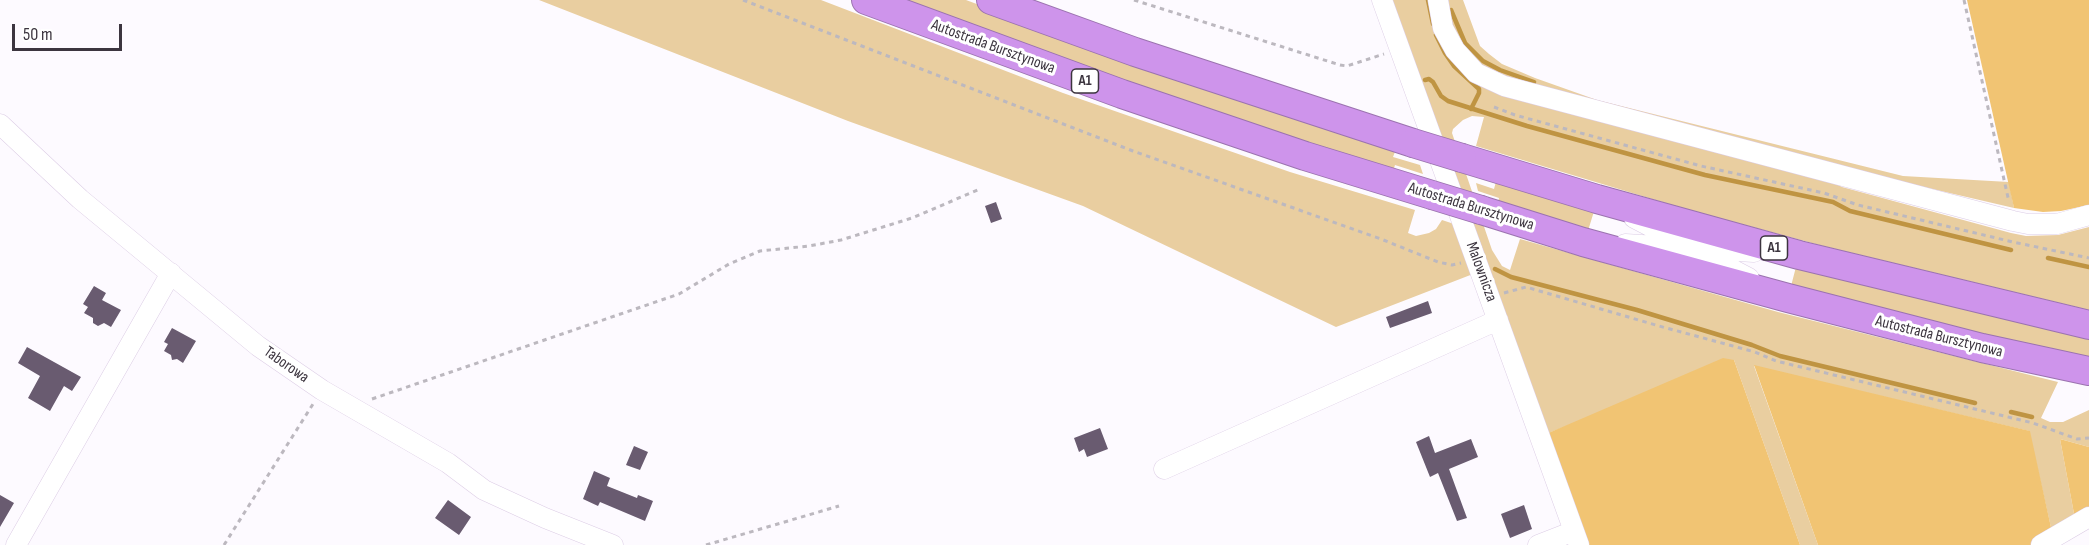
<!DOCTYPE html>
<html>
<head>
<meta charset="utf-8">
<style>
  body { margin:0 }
  #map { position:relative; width:2089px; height:545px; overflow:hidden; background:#fdfaff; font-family:"Sofia Sans Condensed",sans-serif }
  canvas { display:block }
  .scale { position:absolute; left:12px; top:24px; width:110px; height:27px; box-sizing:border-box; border:3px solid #3c353f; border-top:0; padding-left:8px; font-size:18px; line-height:21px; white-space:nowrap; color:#3c353f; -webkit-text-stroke:4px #fff; paint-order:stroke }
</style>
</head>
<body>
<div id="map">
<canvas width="2089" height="545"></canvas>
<div class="scale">50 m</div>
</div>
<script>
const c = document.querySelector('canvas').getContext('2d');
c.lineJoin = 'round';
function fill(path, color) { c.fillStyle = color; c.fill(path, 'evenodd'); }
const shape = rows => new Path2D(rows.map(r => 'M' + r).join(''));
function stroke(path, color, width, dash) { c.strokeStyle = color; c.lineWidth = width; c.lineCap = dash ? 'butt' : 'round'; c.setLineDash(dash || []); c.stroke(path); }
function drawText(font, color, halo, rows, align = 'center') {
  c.font = font + ' "Sofia Sans Condensed",sans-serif'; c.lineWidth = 6; c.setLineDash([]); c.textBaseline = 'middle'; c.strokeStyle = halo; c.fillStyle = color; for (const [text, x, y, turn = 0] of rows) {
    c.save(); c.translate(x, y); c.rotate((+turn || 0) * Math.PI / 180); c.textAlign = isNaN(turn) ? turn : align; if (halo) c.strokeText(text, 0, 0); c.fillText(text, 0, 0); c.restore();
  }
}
const green = shape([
  [539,0,821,0,1063,93,1290,172,1415,210,1408,233,1416,236,1429,233,1436,229,1442,220,1454,224,1473,274,1336,327,1083,206,848,121],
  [893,0,966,0,1057,34,1396,149,1393,157,1420,165,1423,174,1395,165,1392,175],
  [1390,0,1432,0,1456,64,1831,181,1842,187,2011,233,2026,236,2058,235,2089,227,2089,310,1823,246,1682,208,1476,146,1484,117,1472,116,1463,120,1453,129,1452,133,1492,250,1502,266,1510,270,1520,239,1778,312,2058,382,2041,418,2050,422,2063,422,2089,410,2089,447,2060,439,2075,519,2052,532,2029,431,1754,366,1818,545,1800,545,1734,360,1546,434],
  [1445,0,1463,0,1480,46,1489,54,1502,64,1535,78,1597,100,1903,176,2009,182,2014,208,1842,168,1507,80,1478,66,1457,40],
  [1497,178,1595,208,1587,234,1497,207,1499,198,1478,191,1476,183,1494,189],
  [1797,263,2089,335,2089,363,1790,290]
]);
const forest = shape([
  [1967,0,2089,0,2089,205,2061,211,2043,212,2014,208],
  [1723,358,1734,360,1800,545,1585,545,1546,434],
  [1754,365,2030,431,2052,532,2032,545,1818,545],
  [2060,439,2089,447,2089,511,2075,519]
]);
const stream = shape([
  [1428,0,1433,24],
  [1451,10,1465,43,1483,61,1500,70,1534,82],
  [1436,35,1445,53,1454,66,1479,89,1479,93,1471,109],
  [1425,80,1429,79,1433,82,1441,96,1448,101,1527,126,1705,175,1833,202,1850,211,2011,250],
  [2048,258,2089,267],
  [1495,269,1511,277,1637,310,1752,345,1780,356,1975,403],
  [2011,412,2032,417]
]);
const building = shape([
  [996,202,1002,219,991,223,985,206],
  [94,286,106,293,102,300,121,310,111,327,104,323,98,326,93,323,93,318,84,313,88,307,83,304],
  [1428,301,1432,313,1390,328,1386,317],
  [172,328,196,341,183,363,177,359,172,360,171,355,164,351,168,344,164,342],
  [27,347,81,377,72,391,64,386,50,411,28,398,40,376,18,363],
  [1100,428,1108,449,1087,457,1084,449,1079,452,1074,438],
  [1429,436,1435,453,1471,439,1478,457,1449,469,1467,518,1457,521,1438,473,1430,477,1416,442],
  [634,446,648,452,640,470,626,465],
  [594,471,610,478,607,486,637,498,638,495,653,501,645,521,600,502,598,506,583,499],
  [0,495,14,503,0,527],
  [448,500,471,517,459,535,435,518],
  [1524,505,1532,529,1510,538,1501,514]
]);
const path = shape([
  [743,0,1133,151,1381,239,1438,262,1452,265,1461,263],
  [1134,0,1340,65,1347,66,1384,54],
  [1964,0,2009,202],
  [1494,107,1515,115,1701,166,1824,193,1858,205,2013,242,2089,258],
  [1504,293,1526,287,1659,326,1755,352,1776,361,2033,423,2077,439,2089,438],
  [372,399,679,294,729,264,760,251,809,246,841,240,912,218,980,189],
  [224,545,313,404],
  [706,545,839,506]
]);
const minor = shape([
  [1382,0,1579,545],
  [1438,0,1443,28,1455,50,1476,73,1504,86,2013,221,2028,224,2057,224,2089,215],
  [0,124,80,199,258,346,322,390,448,463,484,490,545,518,613,545],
  [1634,218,1749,278],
  [1625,244,1754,252],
  [1164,469,1498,320],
  [16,545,171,273],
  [1538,545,1574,531],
  [2041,545,2089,517]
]);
const highway = shape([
  [866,0,1122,94,1305,156,1432,195],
  [991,0,1135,52,1413,143],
  [1462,158,1597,199,1799,255,2089,325],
  [1481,210,1583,242,1788,298,1982,348,2089,371]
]);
const highwayBridge = shape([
  [1413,143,1462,158],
  [1432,195,1481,210]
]);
const shields = [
  [1085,81,27],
  [1774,248,27]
];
const shieldNames = [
  ["A1",1085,81],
  ["A1",1774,248]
];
const streetNames = [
  ["Autostrada Bursztynowa",993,47,20],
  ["Autostrada Bursztynowa",1471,207,17],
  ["Malownicza",1481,272,70],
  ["Autostrada Bursztynowa",1939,337,14],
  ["Taborowa",286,365,35]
];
fill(green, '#e9cea0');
fill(forest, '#f1c473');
stroke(stream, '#bf9442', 4.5);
fill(building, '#695b70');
stroke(minor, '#dccde5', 21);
stroke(highway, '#9b73af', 30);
stroke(path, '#bcb8bf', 3, [4.5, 4.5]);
stroke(minor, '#fff', 20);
stroke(highway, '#ce94eb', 28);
stroke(highwayBridge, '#9b73af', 30, []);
stroke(highwayBridge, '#ce94eb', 28);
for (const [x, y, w] of shields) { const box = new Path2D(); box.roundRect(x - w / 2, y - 12, w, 24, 4.5); c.fillStyle = '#fff'; c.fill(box); stroke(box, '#3c353f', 1.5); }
drawText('bold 15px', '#3c353f', null, shieldNames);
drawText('16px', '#3c353f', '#fff', streetNames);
</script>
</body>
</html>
